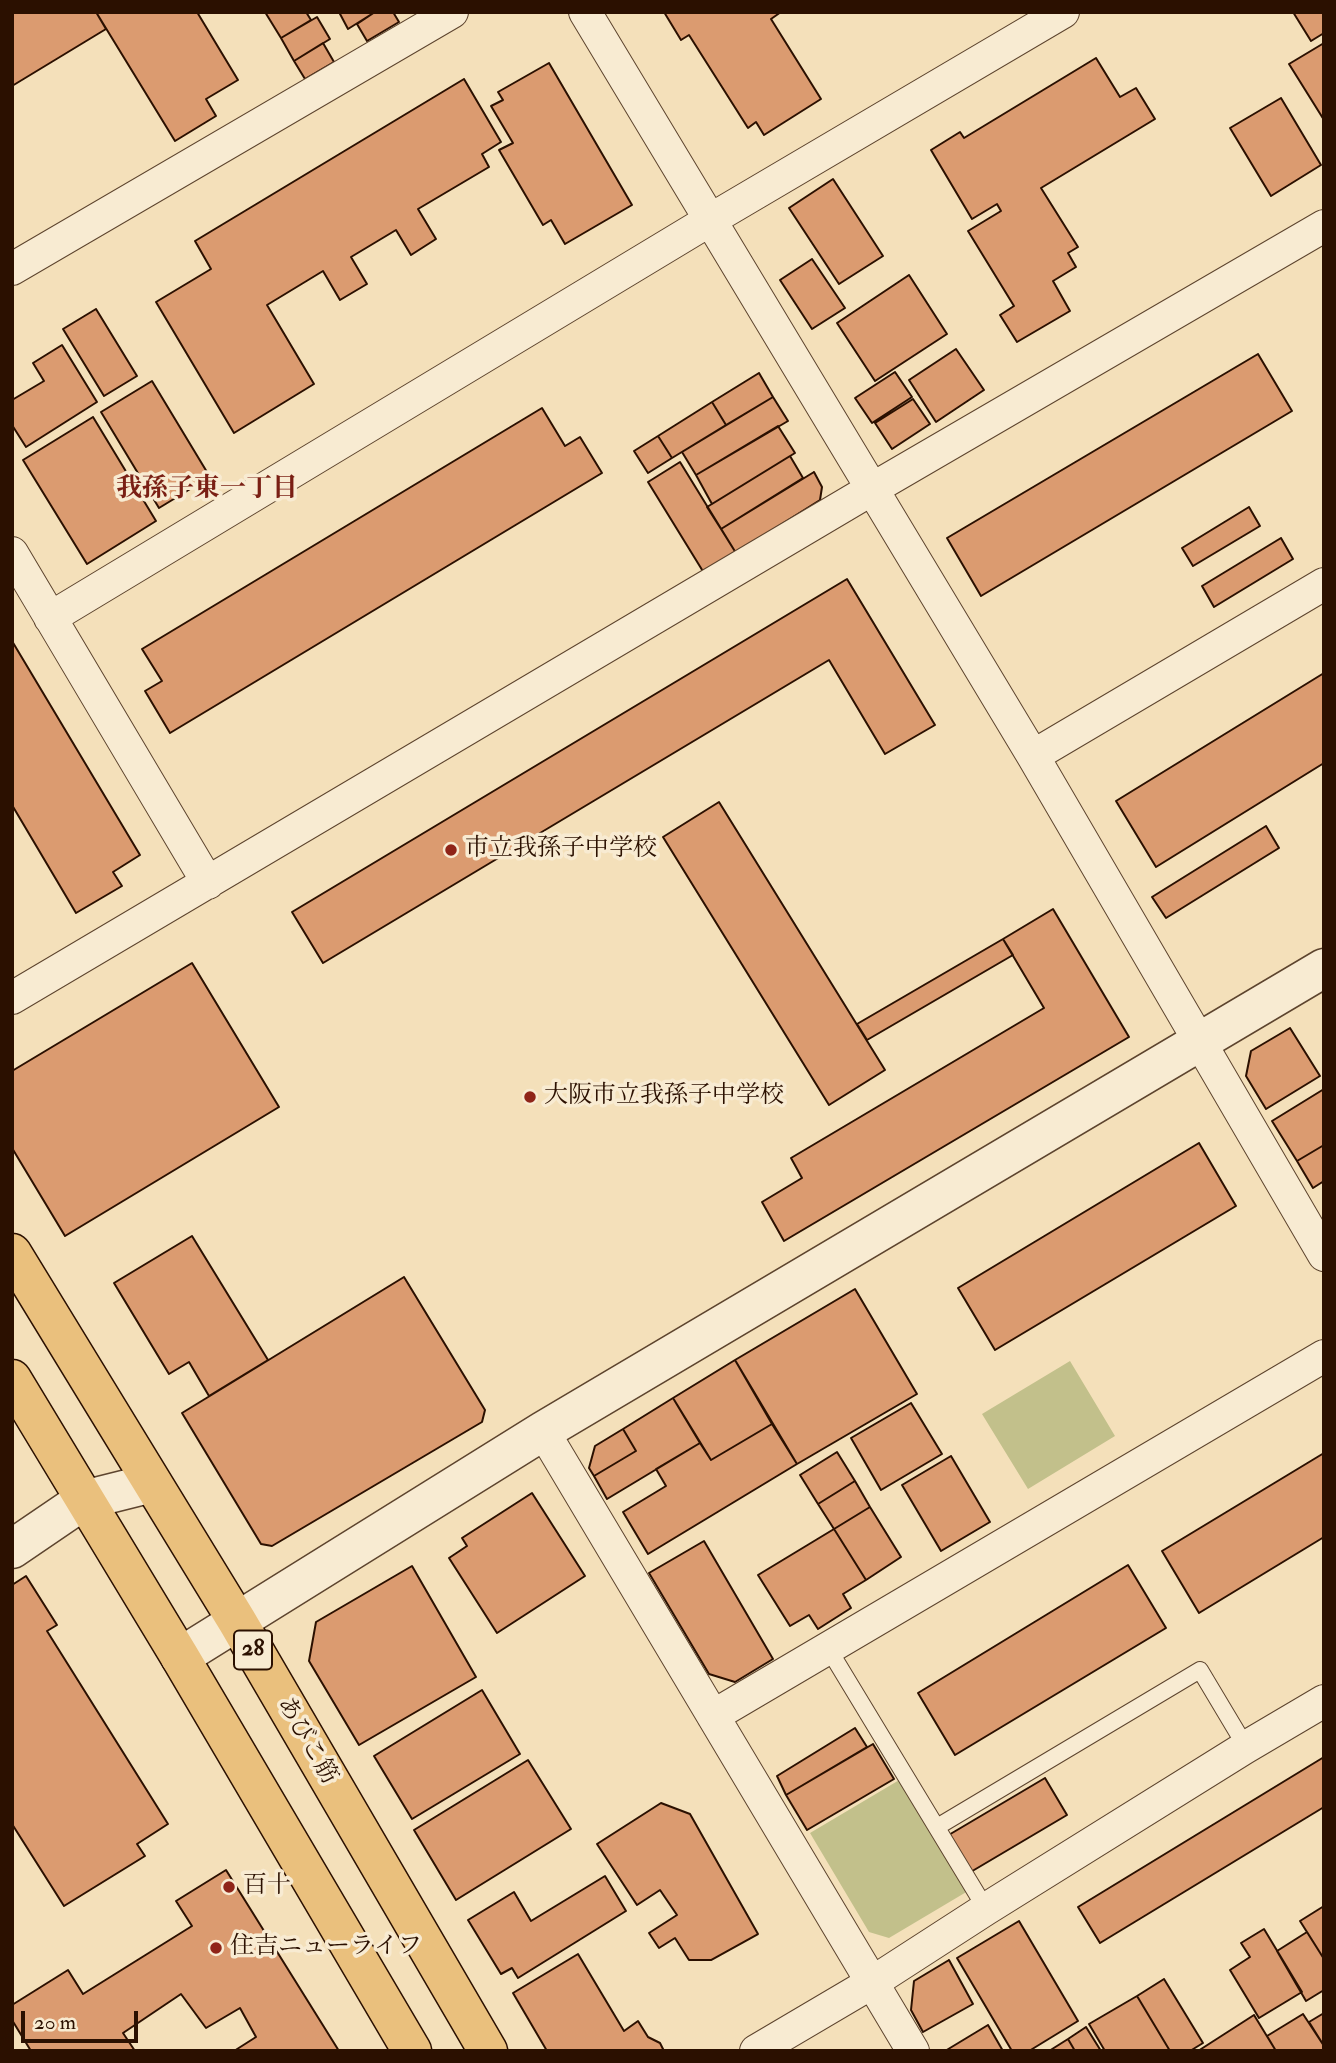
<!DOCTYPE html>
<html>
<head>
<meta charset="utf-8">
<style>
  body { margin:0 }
  #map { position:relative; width:1336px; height:2063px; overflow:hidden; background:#f4e0ba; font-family:"IM FELL Double Pica",serif }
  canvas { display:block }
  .frame { position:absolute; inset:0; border:14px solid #2b1000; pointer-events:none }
  .scale { position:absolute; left:21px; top:2011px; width:117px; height:32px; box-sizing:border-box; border:4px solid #2b1000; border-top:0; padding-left:9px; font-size:21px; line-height:24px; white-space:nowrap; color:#2b1000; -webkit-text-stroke:5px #f8ebd2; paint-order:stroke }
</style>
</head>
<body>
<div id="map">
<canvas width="1336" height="2063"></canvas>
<div class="frame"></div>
<div class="scale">20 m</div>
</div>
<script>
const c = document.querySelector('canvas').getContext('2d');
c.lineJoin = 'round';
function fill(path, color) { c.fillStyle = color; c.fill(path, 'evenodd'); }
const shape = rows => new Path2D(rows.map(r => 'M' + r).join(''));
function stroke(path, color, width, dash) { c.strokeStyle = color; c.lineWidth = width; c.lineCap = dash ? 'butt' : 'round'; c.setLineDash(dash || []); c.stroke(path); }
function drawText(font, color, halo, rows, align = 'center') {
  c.font = font + ' "IM FELL Double Pica","Noto Serif JP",serif'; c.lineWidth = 7; c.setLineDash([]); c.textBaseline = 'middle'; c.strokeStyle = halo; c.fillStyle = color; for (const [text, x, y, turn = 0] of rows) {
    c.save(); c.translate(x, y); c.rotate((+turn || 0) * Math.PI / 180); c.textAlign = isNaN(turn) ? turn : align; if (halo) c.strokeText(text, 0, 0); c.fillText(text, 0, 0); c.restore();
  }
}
const green = shape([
  [1070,1361,1115,1436,1028,1489,982,1414],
  [901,1779,968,1891,889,1938,869,1932,810,1833]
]);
const building = shape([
  [12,12,96,12,106,29,12,86,12,12],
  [96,12,197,12,238,80,206,99,216,116,175,141,96,12],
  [265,12,306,12,311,20,281,38,265,12],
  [339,12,375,12,348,29,339,12],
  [375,12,393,12,399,22,367,41,357,24,375,12],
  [664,12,781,12,771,19,821,99,764,135,756,122,748,128,689,35,681,40,664,12],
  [1293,12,1324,12,1324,33,1311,41,1293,12],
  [317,17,330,39,294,61,281,38,317,17],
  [323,43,334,62,305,79,294,61,323,43],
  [1324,43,1324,120,1289,64,1324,43],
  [1096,58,1120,97,1136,88,1155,119,1041,188,1078,247,1068,253,1076,267,1053,281,1070,311,1017,342,1000,315,1014,306,968,231,1001,211,997,204,972,219,931,150,960,132,964,138,1096,58],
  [549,63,632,205,565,244,551,220,543,225,499,150,513,143,491,106,503,100,498,92,549,63],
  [464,79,501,142,482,154,489,167,418,209,436,239,411,255,396,230,351,257,367,284,340,300,323,271,267,305,314,384,234,433,156,302,211,269,195,241,464,79],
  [1281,98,1321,165,1271,196,1230,128,1281,98],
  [833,179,883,256,839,284,789,208,833,179],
  [812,259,845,308,812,329,780,280,812,259],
  [909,275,947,334,875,381,837,323,909,275],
  [96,309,137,376,104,396,63,329,96,309],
  [62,345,97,402,26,447,12,425,12,400,44,381,33,363,62,345],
  [956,349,984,390,936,422,909,380,956,349],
  [1258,354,1292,411,981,596,947,538,1258,354],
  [895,372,912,397,872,423,855,398,895,372],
  [759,373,773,397,726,425,712,402,759,373],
  [152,381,210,477,159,508,101,412,152,381],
  [773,397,788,421,696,475,682,452,773,397],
  [913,399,930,424,892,449,875,423,913,399],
  [712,402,726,425,672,458,658,436,712,402],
  [542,408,565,446,580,437,602,473,170,733,145,691,162,681,142,649,542,408],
  [93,417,156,521,87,564,23,460,93,417],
  [778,426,795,453,712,504,696,475,778,426],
  [658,436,672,458,648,473,634,451,658,436],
  [790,456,803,478,721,529,707,507,790,456],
  [680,462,736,553,704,573,648,482,680,462],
  [814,472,822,487,820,500,736,553,721,529,814,472],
  [1249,507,1260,526,1193,566,1182,548,1249,507],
  [1281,538,1293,559,1214,607,1202,586,1281,538],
  [847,579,935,725,885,754,829,660,323,963,292,912,847,579],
  [12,641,140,855,113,872,122,886,76,913,12,805,12,641],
  [1324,673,1324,763,1156,867,1116,801,1324,673],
  [719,802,885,1070,829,1105,663,837,719,802],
  [1266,826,1279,848,1166,918,1152,897,1266,826],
  [1053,909,1129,1037,784,1241,762,1202,802,1178,791,1158,1044,1008,1003,939,1053,909],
  [1003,939,1013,955,867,1040,857,1024,1003,939],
  [192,963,279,1107,65,1236,12,1148,12,1071,192,963],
  [1290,1028,1320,1076,1266,1109,1246,1076,1251,1051,1290,1028],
  [1324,1089,1324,1145,1297,1161,1272,1121,1324,1089],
  [1199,1143,1236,1206,995,1350,958,1288,1199,1143],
  [1324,1145,1324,1181,1313,1188,1297,1161,1324,1145],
  [192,1236,268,1360,209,1396,189,1362,169,1374,114,1283,192,1236],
  [404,1277,485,1410,482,1422,272,1546,261,1544,182,1413,404,1277],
  [855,1289,917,1394,797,1464,735,1360,855,1289],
  [735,1360,772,1424,711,1460,673,1398,735,1360],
  [673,1398,700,1443,607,1499,594,1476,636,1451,623,1429,673,1398],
  [911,1403,942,1454,881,1490,851,1438,911,1403],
  [772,1424,797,1464,648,1554,623,1512,666,1486,656,1469,700,1443,711,1460,772,1424],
  [623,1429,636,1451,594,1476,589,1468,595,1446,623,1429],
  [837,1452,855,1481,818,1504,800,1475,837,1452],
  [1324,1453,1324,1537,1199,1613,1162,1551,1324,1453],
  [951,1456,990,1522,941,1551,902,1485,951,1456],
  [855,1481,870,1507,834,1529,818,1504,855,1481],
  [532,1493,585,1576,497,1633,449,1558,467,1546,462,1538,532,1493],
  [870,1507,901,1557,866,1580,834,1529,870,1507],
  [834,1529,866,1580,843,1594,851,1608,818,1629,809,1615,790,1626,758,1575,834,1529],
  [704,1541,773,1659,735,1682,709,1674,649,1573,704,1541],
  [1128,1565,1166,1628,955,1755,918,1693,1128,1565],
  [412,1566,476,1677,359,1745,309,1661,316,1622,412,1566],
  [26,1576,57,1625,47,1631,168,1824,137,1844,145,1856,64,1906,12,1824,12,1585,26,1576],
  [482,1690,520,1754,412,1819,374,1756,482,1690],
  [855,1728,867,1747,786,1795,777,1776,855,1728],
  [873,1744,894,1779,807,1830,786,1795,873,1744],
  [1324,1757,1324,1807,1100,1943,1078,1907,1324,1757],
  [528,1760,571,1829,456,1900,414,1830,528,1760],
  [1045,1778,1067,1815,969,1873,947,1836,1045,1778],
  [661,1803,690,1814,758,1934,711,1960,689,1960,675,1938,659,1948,649,1933,677,1915,660,1890,637,1905,597,1844,661,1803],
  [226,1870,339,2051,234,2051,256,2037,240,2008,206,2028,181,1994,123,2033,135,2051,31,2051,12,2020,12,2005,68,1970,83,1994,192,1926,176,1901,226,1870],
  [605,1876,626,1911,518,1978,512,1968,501,1974,468,1920,514,1892,531,1921,605,1876],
  [1324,1906,1324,1959,1300,1921,1324,1906],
  [1019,1921,1078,2021,1029,2051,1012,2051,957,1958,1019,1921],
  [1264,1929,1302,1992,1259,2018,1230,1970,1250,1957,1241,1943,1264,1929],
  [1307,1932,1324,1959,1324,1990,1306,2001,1277,1951,1307,1932],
  [578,1954,624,2031,638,2021,648,2037,660,2043,664,2051,547,2051,513,1993,578,1954],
  [949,1960,973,2004,923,2032,911,2010,914,1981,949,1960],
  [1164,1979,1203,2043,1190,2051,1170,2051,1137,1996,1164,1979],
  [1137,1996,1170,2051,1105,2051,1089,2024,1137,1996],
  [1324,2013,1324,2046,1309,2022,1324,2013],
  [1303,2014,1324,2046,1324,2051,1276,2051,1267,2036,1303,2014],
  [1254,2015,1276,2051,1198,2051,1254,2015],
  [988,2025,1003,2051,945,2051,988,2025],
  [1086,2027,1101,2051,1075,2051,1068,2039,1086,2027],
  [1068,2039,1075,2051,1049,2051,1068,2039]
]);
const service = shape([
  [828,1648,986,1909],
  [937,1827,1200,1670,1246,1747]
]);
const minor = shape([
  [585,12,1033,756,1324,1255],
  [12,269,452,12],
  [12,553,208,883],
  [50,618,710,220,1063,12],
  [1033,756,1324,584],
  [12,998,872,489,1324,226],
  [543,1431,913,2051],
  [713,1716,1324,1356],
  [756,2051,873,1982,986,1909,1246,1747,1324,1701]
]);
const tertiary = shape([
  [12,1549,84,1500,152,1483],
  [180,1657,543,1431,1324,968]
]);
const primary = shape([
  [12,1253,237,1621,488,2051],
  [12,1379,180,1657,412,2051]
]);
const markers = [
  [451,850,7,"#8f2418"],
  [530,1097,7,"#8f2418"],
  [229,1887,7,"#8f2418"],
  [216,1948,7,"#8f2418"]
];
const shields = [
  [253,1650,38]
];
const shieldNames = [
  ["28",253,1650]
];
const poiNames = [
  ["市立我孫子中学校",465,850],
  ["大阪市立我孫子中学校",544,1097],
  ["百十",243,1887],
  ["住吉ニューライフ",230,1948]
];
const streetNames = [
  ["あびこ筋",306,1741,60]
];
const neighbourhoodNames = [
  ["我孫子東一丁目",207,490]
];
fill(green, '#c2c08b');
fill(building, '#db9b70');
stroke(building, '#2b1000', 2);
stroke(service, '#5d442e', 18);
stroke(minor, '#5d442e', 34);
stroke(tertiary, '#5d442e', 41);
stroke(primary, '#2b1000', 41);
stroke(service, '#f8ebd2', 16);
stroke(minor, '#f8ebd2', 32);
stroke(tertiary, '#f8ebd2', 38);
stroke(primary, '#eac07d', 38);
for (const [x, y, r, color] of markers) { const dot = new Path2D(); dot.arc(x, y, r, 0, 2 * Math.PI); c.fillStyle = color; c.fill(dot); stroke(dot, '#f8ebd2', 2.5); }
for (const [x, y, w] of shields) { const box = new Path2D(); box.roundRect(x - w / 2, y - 19.5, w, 39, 5); c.fillStyle = '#f8ebd2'; c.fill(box); stroke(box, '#2b1000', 2); }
drawText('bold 23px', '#2b1000', null, shieldNames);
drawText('24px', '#2b1000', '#f8ebd2', poiNames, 'left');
drawText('24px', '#2b1000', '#f8ebd2', streetNames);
drawText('bold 26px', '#7a1f14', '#f8ebd2', neighbourhoodNames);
</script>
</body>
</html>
